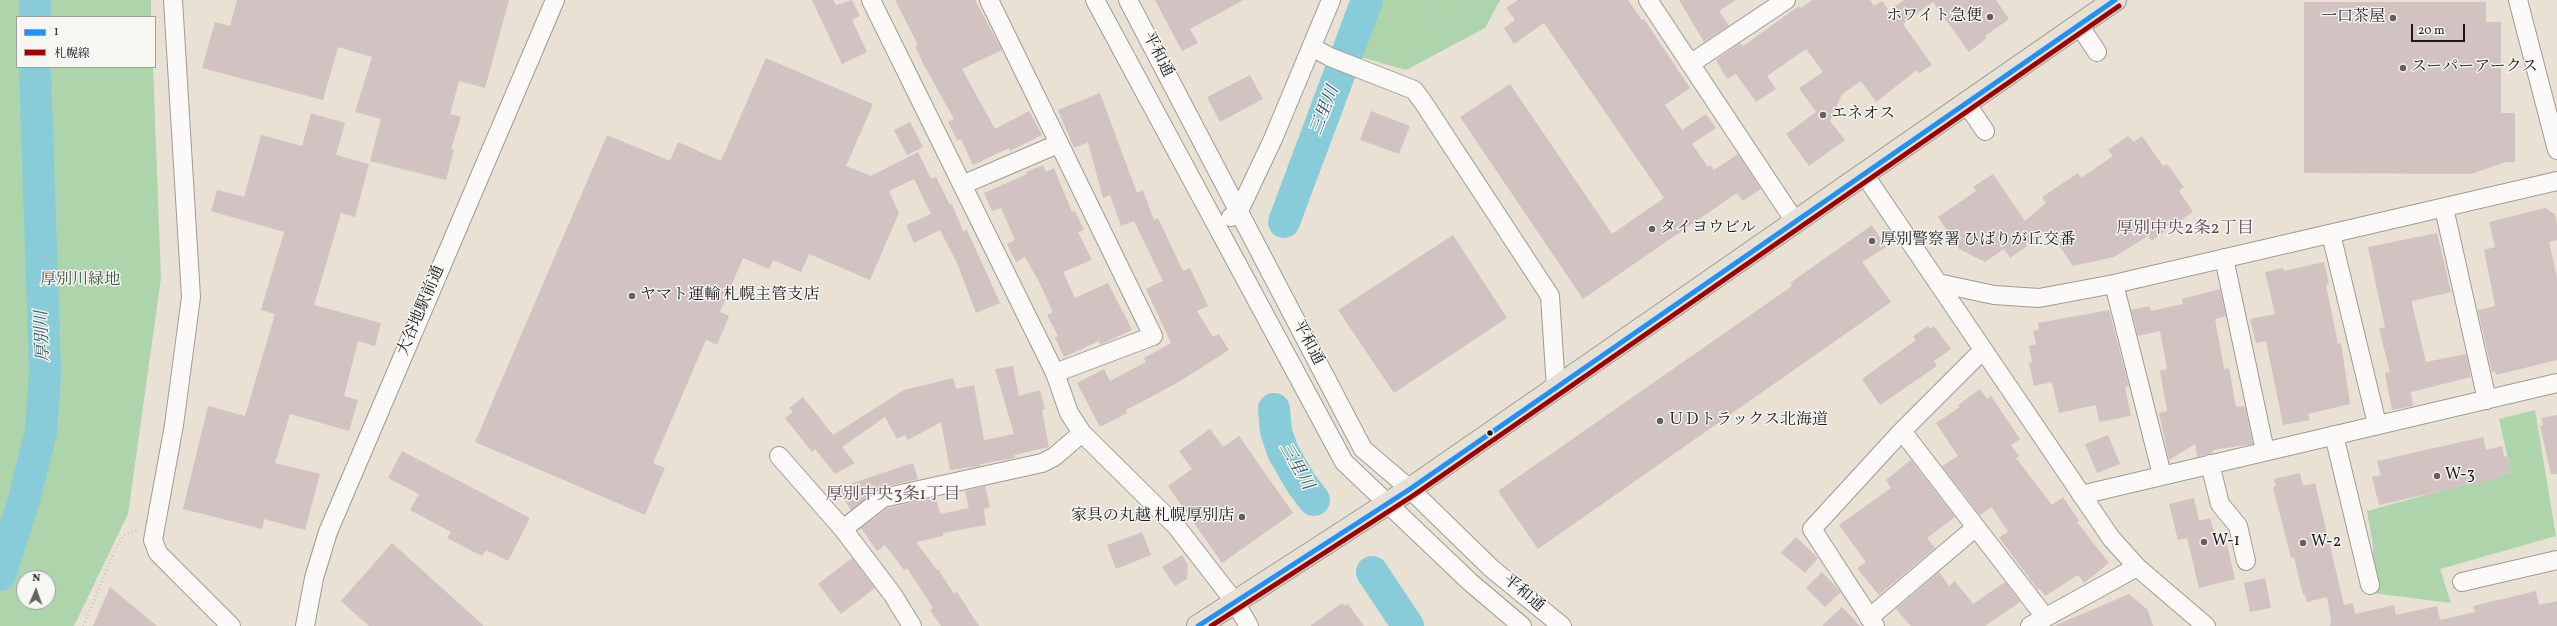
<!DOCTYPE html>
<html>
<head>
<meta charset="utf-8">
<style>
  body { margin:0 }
  #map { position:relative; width:2557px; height:626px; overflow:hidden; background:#e9e1d3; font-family:Vollkorn,"Noto Serif JP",serif }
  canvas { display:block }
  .legend { position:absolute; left:16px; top:16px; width:140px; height:52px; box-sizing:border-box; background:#f6f6f2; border:1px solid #9f9f9c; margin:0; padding:5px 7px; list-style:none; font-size:12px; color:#1c1c1c }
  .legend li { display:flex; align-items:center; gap:8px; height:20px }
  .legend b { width:20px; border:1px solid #9f9f9c }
  .north { position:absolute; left:16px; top:570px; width:40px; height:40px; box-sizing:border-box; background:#f6f6f2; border:1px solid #9f9f9c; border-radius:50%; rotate:2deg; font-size:11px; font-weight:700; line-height:16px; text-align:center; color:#1c1c1c }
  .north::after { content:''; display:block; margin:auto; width:14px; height:18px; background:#64615c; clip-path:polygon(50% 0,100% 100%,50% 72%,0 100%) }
  .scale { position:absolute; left:2411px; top:24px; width:54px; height:18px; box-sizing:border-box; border:2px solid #1c1c1c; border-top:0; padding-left:5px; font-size:12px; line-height:14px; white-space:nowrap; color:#1c1c1c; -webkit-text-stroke:3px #f6f6f2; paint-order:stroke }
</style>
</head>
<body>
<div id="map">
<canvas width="2557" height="626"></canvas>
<ul class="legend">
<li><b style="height:5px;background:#1e90ff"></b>1</li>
<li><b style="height:5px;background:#a00000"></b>札幌線</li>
</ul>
<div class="north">N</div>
<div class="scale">20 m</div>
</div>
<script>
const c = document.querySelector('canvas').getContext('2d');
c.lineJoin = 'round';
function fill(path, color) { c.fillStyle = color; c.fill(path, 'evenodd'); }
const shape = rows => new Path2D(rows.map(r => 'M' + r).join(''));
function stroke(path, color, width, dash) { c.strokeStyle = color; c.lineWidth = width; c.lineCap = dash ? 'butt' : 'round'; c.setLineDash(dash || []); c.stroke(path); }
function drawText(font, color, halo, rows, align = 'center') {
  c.font = font + ' Vollkorn,"Noto Serif JP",serif'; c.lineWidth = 3; c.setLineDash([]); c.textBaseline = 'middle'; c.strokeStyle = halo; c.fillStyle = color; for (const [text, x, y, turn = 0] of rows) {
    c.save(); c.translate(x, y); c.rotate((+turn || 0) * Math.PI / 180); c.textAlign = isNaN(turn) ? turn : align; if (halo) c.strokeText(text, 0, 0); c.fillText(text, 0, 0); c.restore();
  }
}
const green = shape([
  [0,0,151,0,151,17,17,17,17,67,153,67,161,278,128,514,74,626,0,626],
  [24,578,48,578,48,602,24,602],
  [1373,0,1500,0,1485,28,1406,70,1354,55],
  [2535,410,2556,536,2440,569,2451,603,2373,593,2373,545,2367,511,2511,472,2499,419]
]);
const river = shape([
  [35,0,35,17],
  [1284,222,1367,0],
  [1274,409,1276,431,1283,452,1301,483,1314,500],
  [1372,572,1408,626],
  [0,575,23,503,41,432,45,372,35,67]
]);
const building = shape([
  [237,0,509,0,485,88,459,81,450,114,461,117,451,149,454,150,446,180,370,161,381,119,355,112,372,57,338,47,323,100,202,68,215,22,230,26],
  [812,0,833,0,836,5,852,0,860,16,852,20,867,52,842,64],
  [895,0,975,0,1002,50,962,69,995,129,1029,111,1042,135,1010,151,1009,148,973,165,961,139,957,140,948,122,954,119,924,65,915,46,918,45],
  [1155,0,1244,0,1190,29,1198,43,1182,51],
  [1518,0,1628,0,1642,20,1644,19,1690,88,1665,105,1682,130,1706,114,1716,128,1692,144,1708,167,1710,165,1714,170,1738,154,1761,189,1743,201,1737,193,1583,299,1460,117,1510,84,1612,234,1664,198,1544,23,1514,44,1504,28,1515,20,1506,8],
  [1679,0,1736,0,1719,11,1729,26,1704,42],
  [1812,0,1870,0,1874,6,1882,1,1889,11,1904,0,1996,0,2009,19,1985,36,1987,38,1969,52,1933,2,1903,24,1932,65,1919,73,1917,70,1876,102,1861,81,1842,94,1830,121,1845,140,1809,166,1786,134,1816,112,1799,88,1823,72,1806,49,1767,76,1776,89,1756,102,1736,74,1727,79,1716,60,1740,43,1743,46,1799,6,1801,8],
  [2304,2,2486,2,2486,22,2501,22,2501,113,2515,113,2515,162,2506,162,2471,174,2304,173],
  [766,58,873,104,846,166,871,176,918,152,931,179,936,177,950,205,952,204,963,231,967,230,1000,303,976,313,957,263,940,230,914,243,906,225,931,214,914,179,889,191,899,213,870,280,809,254,801,272,773,260,769,269,743,258,720,312,729,316,717,345,706,340,653,463,665,468,645,515,475,442,607,135,670,161,678,142,721,161],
  [1250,75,1263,99,1220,122,1207,97],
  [1100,93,1137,193,1143,190,1154,220,1158,218,1183,271,1190,268,1208,306,1197,311,1213,337,1219,334,1229,350,1177,383,1126,410,1127,413,1100,427,1077,383,1104,369,1110,381,1146,362,1144,358,1171,343,1146,289,1163,281,1134,221,1121,226,1110,195,1103,198,1088,142,1074,148,1058,110],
  [1371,111,1410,126,1399,154,1360,140],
  [311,113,345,123,336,155,369,164,355,217,341,213,314,305,381,323,375,346,358,341,344,396,358,400,349,431,290,414,275,463,320,474,305,530,264,519,262,529,183,509,208,406,245,416,275,314,261,310,284,232,211,211,217,190,244,197,261,135,302,146],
  [910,122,923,147,907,155,894,130],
  [2128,136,2134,142,2142,136,2163,166,2167,164,2184,187,2179,191,2193,212,2151,241,2148,236,2114,257,2073,266,2049,231,2010,258,2004,249,1985,262,1959,249,1938,217,1976,191,1973,187,1993,174,2025,221,2046,203,2042,197,2078,173,2081,178,2113,156,2108,150],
  [1043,165,1046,172,1054,168,1072,212,1075,211,1084,230,1078,232,1092,260,1063,272,1075,298,1108,283,1132,330,1100,345,1099,341,1064,357,1055,338,1058,336,1047,315,1053,312,1039,282,1025,257,1016,262,1007,244,1015,240,1001,208,992,211,984,193,1027,174,1026,172],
  [2545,208,2555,214,2557,224,2557,240,2549,242,2557,277,2557,360,2496,375,2495,372,2492,372,2478,310,2495,306,2484,250,2495,247,2489,222],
  [1872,225,1886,247,1862,262,1891,302,1538,549,1498,491,1792,286,1790,283],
  [2437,233,2451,292,2412,301,2412,304,2426,362,2466,354,2471,377,2411,392,2413,406,2392,410,2385,373,2390,372,2379,329,2385,327,2368,247],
  [1453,235,1507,318,1394,393,1338,310],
  [2324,262,2329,284,2326,285,2338,344,2341,343,2350,404,2308,414,2310,420,2283,425,2266,341,2256,343,2250,319,2275,314,2265,272,2283,268,2284,271],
  [2220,289,2226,316,2215,319,2224,369,2229,368,2236,407,2245,406,2253,444,2213,450,2213,453,2197,457,2195,444,2169,460,2159,413,2167,411,2160,371,2167,369,2160,331,2138,336,2131,310,2149,306,2151,311,2183,304,2182,299],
  [2109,310,2129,386,2125,387,2131,416,2099,422,2096,405,2059,413,2052,382,2034,386,2029,363,2032,362,2029,346,2036,344,2033,331,2039,330,2038,323],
  [1928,326,1930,329,1934,326,1951,349,1934,361,1937,366,1880,405,1862,379,1916,340,1913,336],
  [1013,366,1019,396,1040,390,1045,409,1042,410,1049,447,1014,455,1015,458,980,464,980,466,950,470,941,422,908,440,905,435,897,439,885,417,842,447,855,463,835,474,815,449,812,452,785,418,793,412,789,408,803,397,833,435,904,390,953,378,956,389,974,385,984,440,1014,434,995,369],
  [1980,389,1987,399,1991,396,2020,439,2011,445,2019,456,2016,458,2052,505,2063,497,2079,521,2077,522,2109,563,2084,583,2078,575,2045,596,2040,589,2038,590,1999,537,2008,532,1992,507,1980,515,1942,466,1958,456,1936,423,1960,407,1958,405],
  [2557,415,2557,474,2551,474,2540,426,2543,425,2541,418],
  [1210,429,1223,447,1239,436,1293,513,1222,563,1168,486,1192,469,1179,451],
  [2108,435,2120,464,2097,473,2085,444],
  [2483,437,2486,450,2502,446,2504,457,2507,456,2511,472,2499,475,2500,478,2379,505,2372,477,2381,475,2377,461],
  [402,451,530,518,508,561,486,550,482,556,447,538,451,532,410,510,419,494,388,478],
  [1911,460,1955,517,1927,538,1935,548,1879,595,1857,568,1866,562,1839,525,1891,488,1886,480],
  [913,463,918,479,880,488,851,510,837,488],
  [2300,473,2303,486,2315,483,2344,605,2353,603,2355,614,2394,605,2396,615,2437,606,2440,620,2475,612,2473,606,2536,591,2539,605,2557,601,2557,626,2330,626,2331,620,2327,597,2307,602,2305,594,2303,595,2294,557,2291,558,2273,487,2276,486,2274,479],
  [985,486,990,507,984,509,986,525,943,533,943,536,916,542,937,570,938,569,954,594,957,592,979,626,941,626,930,610,933,608,907,568,904,570,885,545,877,551,861,528,888,508,936,497,940,514,969,508,965,491],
  [2194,498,2199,521,2210,518,2217,542,2226,540,2235,579,2199,588,2187,538,2178,540,2169,504],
  [1142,532,1151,555,1116,569,1107,545],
  [1796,537,1818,558,1805,573,1781,553],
  [392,543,484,626,369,626,341,601],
  [1182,555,1188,565,1187,579,1175,586,1162,567],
  [852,558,875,588,841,614,818,584],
  [1822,572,1841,592,1825,607,1806,588],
  [1939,572,1949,586,1955,581,1973,604,2005,582,2020,602,1985,626,1911,626,1896,609],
  [2265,578,2271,608,2250,612,2244,583],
  [110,587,157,626,93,626],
  [2129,594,2148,610,2153,626,2054,626],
  [1342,603,1345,606,1348,604,1364,626,1310,626],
  [1842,607,1860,626,1822,626]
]);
const path = shape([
  [1427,0,1433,16,1446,23,1460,21,1466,17,1471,11,1474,0],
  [83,626,116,548,124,535,137,531]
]);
const minor = shape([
  [173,0,191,297,174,425,153,540,158,553,231,626],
  [871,0,1055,373,1069,413,1082,433,1176,526,1234,601,1249,626],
  [989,0,1153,336,1055,373],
  [1095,0,1344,462,1470,582,1522,626],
  [1128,0,1363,449,1410,489,1491,568,1562,626],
  [1648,0,1794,220],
  [2518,0,2557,150],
  [2079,25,2097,52],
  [1312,47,1330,57,1414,90,1423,102,1550,296,1556,388],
  [1690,64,1786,0],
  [1966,103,1985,131],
  [1864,174,2111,538,2137,567,2206,626],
  [962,185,1058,144],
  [2444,208,2487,400],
  [1231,217,1238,213,1273,139,1331,0],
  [2331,234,2377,424],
  [2224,258,2265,451],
  [1938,283,1994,295,2039,298,2114,284,2557,181],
  [2114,284,2162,475],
  [1902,431,2045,617],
  [2334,435,2370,585],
  [779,456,843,529,893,595,912,626],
  [2210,464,2220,504,2238,526,2246,561],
  [2081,495,2557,383],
  [843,529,883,498,1042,463,1054,457,1082,433],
  [2462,582,2557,560],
  [1869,618,1976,527],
  [305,626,314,578,328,532,555,0],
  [1875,626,1812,529,1902,431,1982,351],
  [2030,626,2137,567]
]);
const highway = shape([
  [1198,626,1410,489,2115,0]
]);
const bus1 = shape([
  [1198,626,1410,489,2115,0]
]);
const bus2 = shape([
  [1211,626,1414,495,2119,6]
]);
const markers = [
  [1990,17,4,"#64615c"],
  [2393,18,4,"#64615c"],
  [2403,68,4,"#64615c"],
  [1823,115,4,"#64615c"],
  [1652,229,4,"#64615c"],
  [1872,241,4,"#64615c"],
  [632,296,4,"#64615c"],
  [1660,421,4,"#64615c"],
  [1490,433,3.5,"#1c1c1c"],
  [2437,476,4,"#64615c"],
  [1242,517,4,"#64615c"],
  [2204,542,4,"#64615c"],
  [2303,543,4,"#64615c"]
];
const poiNames = [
  ["ホワイト急便",1982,17,"right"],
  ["一口茶屋",2385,18,"right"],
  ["スーパーアークス",2411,68],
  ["エネオス",1831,115],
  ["タイヨウビル",1660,229],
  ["厚別警察署 ひばりが丘交番",1880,241],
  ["ヤマト運輸 札幌主管支店",640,296],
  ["ＵＤトラックス北海道",1668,421],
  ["W-3",2445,476],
  ["家具の丸越 札幌厚別店",1234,517,"right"],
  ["W-1",2212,542],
  ["W-2",2311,543]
];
const streetNames = [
  ["平和通",1157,55,63],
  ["大谷地駅前通",422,311,-67],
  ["平和通",1307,343,62],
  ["平和通",1523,594,40]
];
const parkNames = [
  ["厚別川緑地",80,281]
];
const waterNames = [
  ["三里川",1326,111,-69],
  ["厚別川",44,336,-92],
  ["三里川",1295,467,60]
];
const neighbourhoodNames = [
  ["厚別中央2条2丁目",2185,230],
  ["厚別中央3条1丁目",893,496]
];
fill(green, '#add4ab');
stroke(river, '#88ccd9', 32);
fill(building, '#d2c2c2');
stroke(minor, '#9f9b93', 20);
stroke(highway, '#9f9b93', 24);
stroke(path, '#c6c5c2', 2.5, [1, 3]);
stroke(minor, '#fcfaf8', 18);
stroke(highway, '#e7e1d4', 22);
stroke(bus1, '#1e90ff', 5);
stroke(bus2, '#a00000', 5);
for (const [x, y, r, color] of markers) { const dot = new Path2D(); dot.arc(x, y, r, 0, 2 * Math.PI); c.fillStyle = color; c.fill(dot); stroke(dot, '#f6f6f2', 1.5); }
drawText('16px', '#1c1c1c', '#f6f6f2', poiNames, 'left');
drawText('16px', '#1c1c1c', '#f6f6f2', streetNames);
drawText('16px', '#3e5942', '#f6f6f2', parkNames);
drawText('italic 17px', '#33565f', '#f6f6f2', waterNames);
drawText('17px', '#5c4652', '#f6f6f2', neighbourhoodNames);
</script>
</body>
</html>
